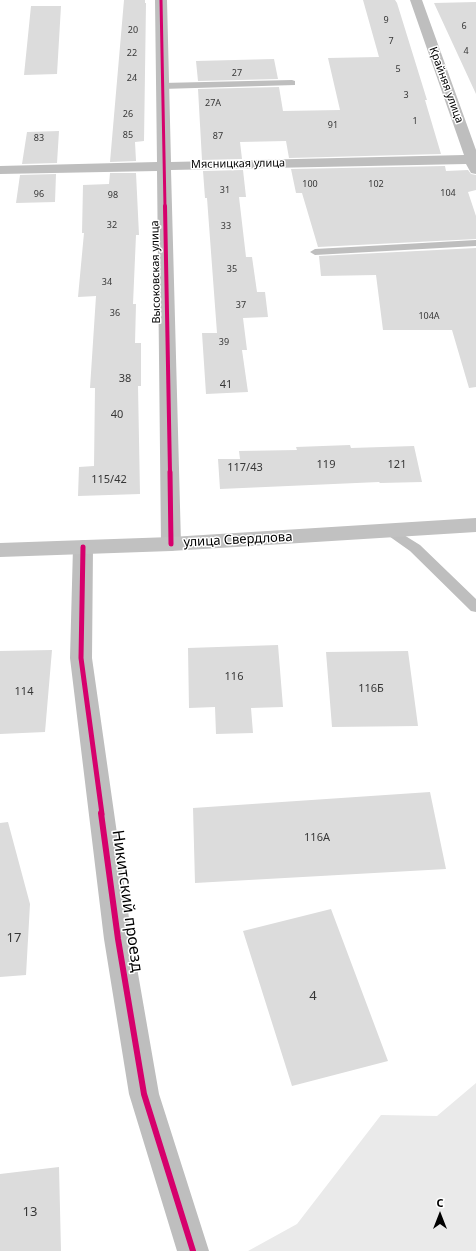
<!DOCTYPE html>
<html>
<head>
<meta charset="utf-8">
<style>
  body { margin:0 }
  #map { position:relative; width:476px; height:1251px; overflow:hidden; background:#fff; font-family:"Noto Sans",sans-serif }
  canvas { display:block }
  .north { position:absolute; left:420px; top:1195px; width:40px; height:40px; -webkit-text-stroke:3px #fff; paint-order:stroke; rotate:0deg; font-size:11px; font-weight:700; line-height:16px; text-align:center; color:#000 }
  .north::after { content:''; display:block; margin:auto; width:14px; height:18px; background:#000; clip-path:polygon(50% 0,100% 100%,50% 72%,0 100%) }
</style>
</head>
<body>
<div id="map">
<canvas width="476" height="1251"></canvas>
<div class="north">С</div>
</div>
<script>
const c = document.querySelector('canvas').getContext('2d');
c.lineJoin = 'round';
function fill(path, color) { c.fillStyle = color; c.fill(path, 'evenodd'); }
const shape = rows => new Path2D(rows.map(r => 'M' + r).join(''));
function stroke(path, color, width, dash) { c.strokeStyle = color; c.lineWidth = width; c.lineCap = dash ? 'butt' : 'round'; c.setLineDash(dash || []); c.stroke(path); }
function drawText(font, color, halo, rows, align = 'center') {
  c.font = font + ' "Noto Sans",sans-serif'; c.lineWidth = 3; c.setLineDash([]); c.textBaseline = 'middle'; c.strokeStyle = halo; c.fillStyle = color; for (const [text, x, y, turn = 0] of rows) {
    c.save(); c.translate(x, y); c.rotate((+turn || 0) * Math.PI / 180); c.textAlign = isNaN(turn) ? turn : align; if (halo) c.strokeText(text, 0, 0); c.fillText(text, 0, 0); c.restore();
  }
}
const green = shape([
  [476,1083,476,1251,248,1251,297,1224,381,1115,437,1116]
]);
const building = shape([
  [124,0,145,0,145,3,146,3,144,141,135,142,136,161,110,162],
  [363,0,395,0,397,3,427,100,425,100,441,154,289,158,286,141,240,142,242,159,202,160,198,89,279,87,283,111,340,110,328,58,379,57],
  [476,2,476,94,434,3],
  [31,6,61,6,57,74,24,75],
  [274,59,278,79,198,81,196,61],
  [59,131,57,163,22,164,27,132],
  [445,166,446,171,468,170,471,174,476,175,476,190,468,192,476,216,476,239,318,247,302,193,296,193,291,169],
  [243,170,246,197,239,197,246,257,252,257,257,292,265,292,268,317,243,318,247,350,242,350,248,392,206,394,202,333,217,333,207,198,205,198,203,171],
  [110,173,136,173,139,235,136,235,133,304,136,304,135,343,141,343,141,386,138,386,140,494,78,496,79,467,94,466,95,388,90,388,96,296,78,297,84,233,82,233,83,185,109,184],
  [56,174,55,202,16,203,20,175],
  [476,248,476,387,469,388,452,330,383,330,376,275,321,276,319,256],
  [350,445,351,448,414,446,422,482,380,483,379,482,220,489,218,459,240,459,239,451,297,450,296,447],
  [278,645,283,707,251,708,253,733,216,734,215,707,189,708,188,648],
  [52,650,45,732,0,734,0,651],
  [408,651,418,726,332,727,326,652],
  [430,792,446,869,195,883,193,808],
  [8,822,30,904,26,975,0,977,0,823],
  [331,909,388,1061,292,1086,243,931],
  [59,1167,61,1251,0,1251,0,1174]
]);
const lane = shape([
  [292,80,295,81,295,85,162,89,158,86,162,83,292,80],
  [476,240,476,246,315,255,310,252,315,249,476,240],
  [391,527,420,545,476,599,476,612,471,611,410,551,386,534,384,531,386,528,391,527]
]);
const street = shape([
  [155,0,167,0,171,162,464,155,410,0,422,0,476,150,476,174,471,173,466,164,171,170,181,544,178,549,171,551,164,549,161,544,157,171,0,174,0,166,157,162,155,0],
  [83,540,90,542,93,547,92,658,132,939,159,1094,209,1251,177,1251,129,1094,104,939,70,658,73,547,76,542,83,540]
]);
const secondary = shape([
  [476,518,476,532,171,551,0,557,0,543,171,537,476,518]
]);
const cyclewayFar3 = shape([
  [161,0,165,207]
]);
const cyclewayFar2 = shape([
  [165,206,170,473]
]);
const cyclewayFar1 = shape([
  [170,472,171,544],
  [83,547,81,658,102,814]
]);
const cycleway = shape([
  [101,813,118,939,144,1094,193,1251]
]);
const farNumbernames = [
  ["9",386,20],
  ["6",464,26],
  ["20",133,30],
  ["7",391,41],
  ["4",466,51],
  ["22",132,53],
  ["5",398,69],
  ["27",237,73],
  ["24",132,78],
  ["3",406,95],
  ["27А",213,103],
  ["26",128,114],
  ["1",415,121],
  ["91",333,125],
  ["85",128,135],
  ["87",218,136],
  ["83",39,138],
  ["100",310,184],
  ["102",376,184],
  ["31",225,190],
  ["104",448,193],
  ["96",39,194],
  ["98",113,195],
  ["32",112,225],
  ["33",226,226],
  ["35",232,269],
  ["34",107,282],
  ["37",241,305],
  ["36",115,313],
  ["104А",429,316],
  ["39",224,342]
];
const farStreetnames = [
  ["Крайняя улица",446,85,70],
  ["Мясницкая улица",238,164,-1],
  ["Высоковская улица",156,272,-91]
];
const numberNames = [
  ["38",125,379],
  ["41",226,385],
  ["40",117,415],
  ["119",326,465],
  ["121",397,465],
  ["117/43",245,468],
  ["115/42",109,480],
  ["116",234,677],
  ["116Б",371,689],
  ["114",24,692],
  ["116А",317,838]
];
const streetNames = [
  ["улица Свердлова",238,540,-3]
];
const nearNumbernames = [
  ["17",14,938],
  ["4",313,996],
  ["13",30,1212]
];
const nearStreetnames = [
  ["Никитский проезд",127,901,82]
];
fill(green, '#eaeaea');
fill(building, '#dcdcdc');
fill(lane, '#bebebe');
fill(street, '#bebebe');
fill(secondary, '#c1c1c1');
stroke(cyclewayFar3, '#d6006c', 3);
stroke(cyclewayFar2, '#d6006c', 4);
stroke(cyclewayFar1, '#d6006c', 5);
stroke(cycleway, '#d6006c', 6);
drawText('9px', '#373737', null, farNumbernames);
drawText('11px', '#000', '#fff', farStreetnames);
drawText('11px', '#373737', null, numberNames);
drawText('13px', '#000', '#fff', streetNames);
drawText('13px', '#373737', null, nearNumbernames);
drawText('16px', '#000', '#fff', nearStreetnames);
</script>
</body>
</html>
